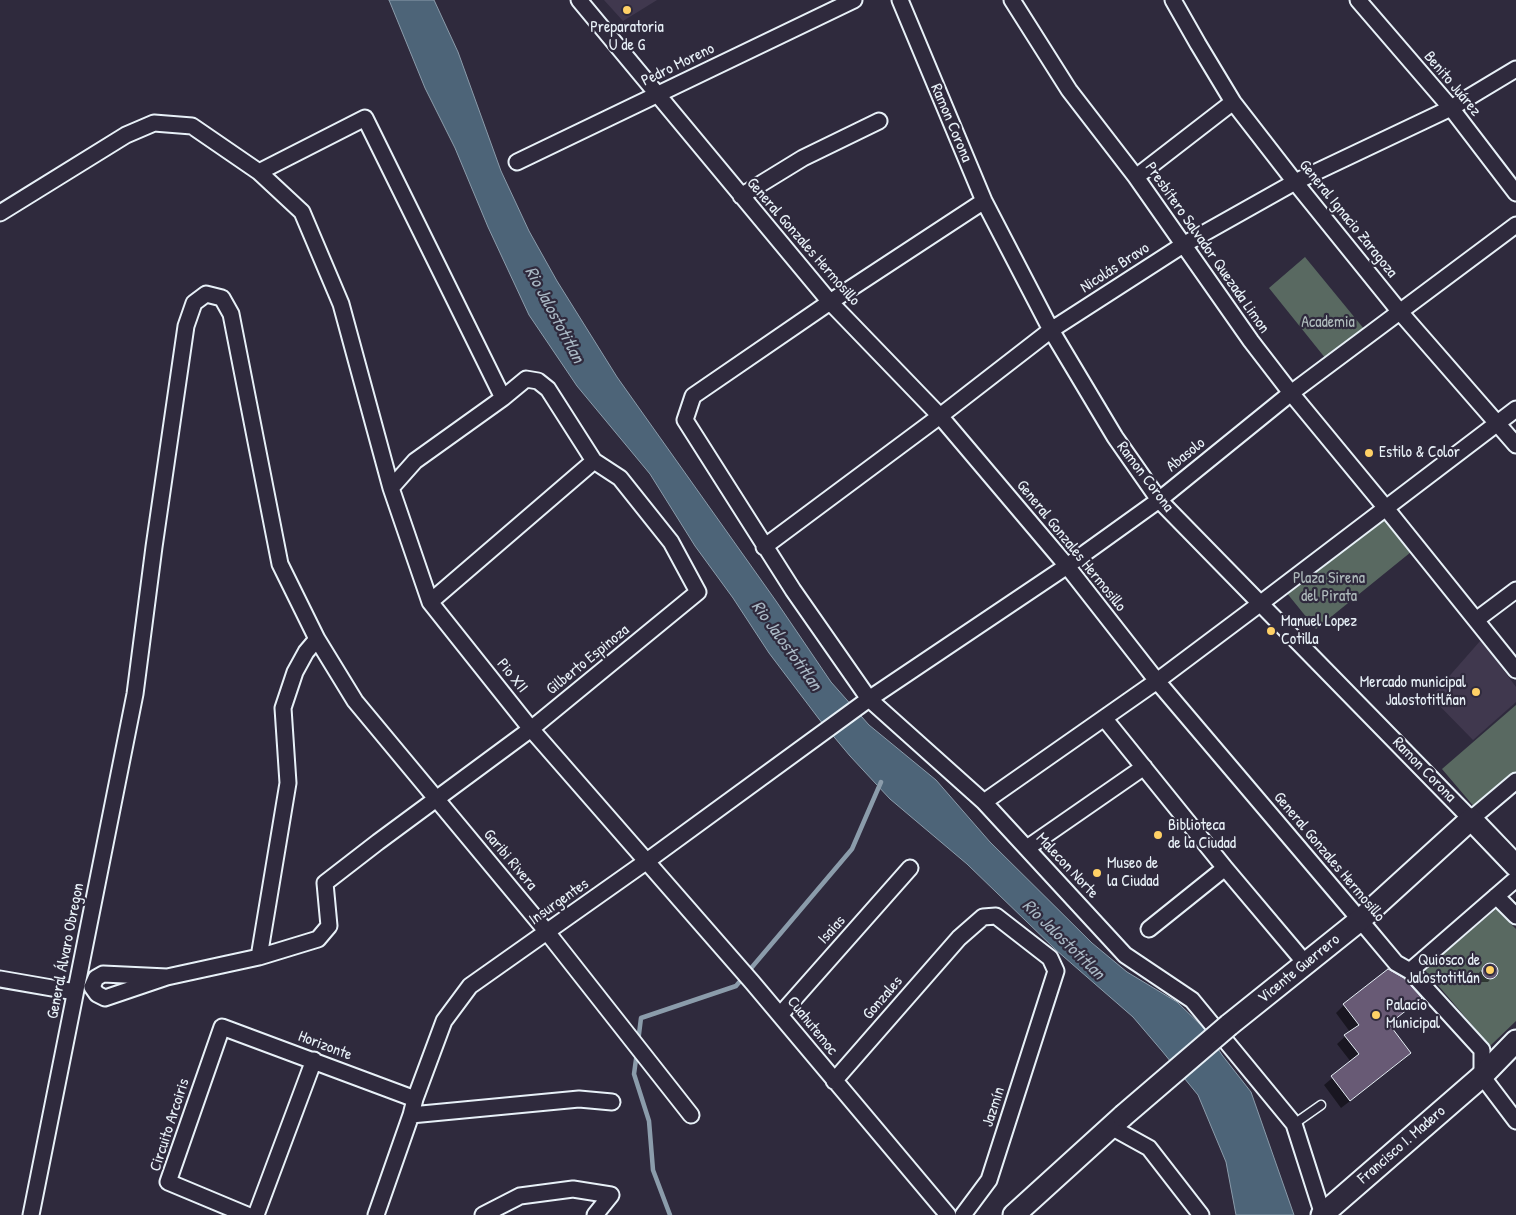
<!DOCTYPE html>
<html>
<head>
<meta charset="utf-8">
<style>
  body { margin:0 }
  canvas { display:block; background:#2f2a3d }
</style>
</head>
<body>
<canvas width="1516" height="1215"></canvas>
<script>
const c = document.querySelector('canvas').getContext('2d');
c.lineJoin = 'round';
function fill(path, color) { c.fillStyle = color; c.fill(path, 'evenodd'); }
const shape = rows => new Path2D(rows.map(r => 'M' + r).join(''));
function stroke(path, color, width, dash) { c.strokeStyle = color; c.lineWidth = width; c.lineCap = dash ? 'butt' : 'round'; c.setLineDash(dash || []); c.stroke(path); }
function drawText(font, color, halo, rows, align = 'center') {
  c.font = font + ' "Patrick Hand",sans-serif'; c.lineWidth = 4.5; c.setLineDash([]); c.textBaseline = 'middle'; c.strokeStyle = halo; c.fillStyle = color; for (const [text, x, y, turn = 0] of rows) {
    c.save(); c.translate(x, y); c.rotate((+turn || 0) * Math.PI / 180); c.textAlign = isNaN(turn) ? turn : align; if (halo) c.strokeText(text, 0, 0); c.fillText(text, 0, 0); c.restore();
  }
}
const built = shape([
  [604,0,657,0,623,21],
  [1481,640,1516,687,1516,702,1473,740,1431,697]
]);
const green = shape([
  [1305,257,1369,335,1330,364,1269,288],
  [1383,517,1411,552,1316,629,1286,592],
  [1516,705,1516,774,1476,809,1442,769],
  [1496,909,1516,929,1516,1021,1490,1046,1425,970]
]);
const water = shape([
  [389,0,434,0,458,52,501,171,529,231,557,281,617,377,776,601,831,682,869,725,936,780,990,842,1092,943,1127,972,1177,1002,1207,1031,1222,1055,1251,1092,1294,1215,1236,1215,1226,1162,1198,1095,1162,1051,1133,1017,1056,950,967,864,890,799,850,756,819,719,769,653,733,598,695,546,650,474,577,386,529,315,488,227,455,148,425,88,389,0]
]);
const shadow = shape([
  [1516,898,1516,916,1507,907],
  [1490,964,1496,967,1497,971,1488,982,1481,982,1479,978,1478,974,1486,965],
  [1389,970,1420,998,1388,1025,1410,1053,1402,1061,1341,1108,1324,1085,1351,1062,1337,1044,1350,1032,1336,1013,1344,1005]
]);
const stream = shape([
  [638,1042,641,1018,736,986,852,849,881,782],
  [637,1052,634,1074,649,1121,653,1170,670,1215]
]);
const building = shape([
  '1482 971a8 8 0 1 1 16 0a8 8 0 1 1-16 0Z',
  [1388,969,1404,978,1422,998,1389,1024,1411,1053,1350,1101,1331,1076,1359,1054,1344,1035,1359,1025,1343,1004,1388,969]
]);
const lane = shape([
  [1294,1124,1321,1105]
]);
const street = shape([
  [579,0,830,302,940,416,1067,566,1157,681,1360,920,1396,963,1410,971,1482,1050,1482,1076,1516,1121],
  [900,0,984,201,1051,330,1115,437,1159,500,1471,819,1516,781],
  [1012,0,1069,90,1136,177,1251,341,1291,393,1385,507,1516,670],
  [1173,0,1198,44,1233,102,1295,182,1400,312,1516,445],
  [1358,0,1451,108,1516,193],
  [517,162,854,0],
  [1136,177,1233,102],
  [741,196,803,158,879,121],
  [984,201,830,302,693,396,685,420,793,590,869,699,984,802,1125,955,1192,1000,1294,1124,1323,1215],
  [0,213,126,135,154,123,192,126,259,172,302,212,341,304,391,488,415,461,503,398,365,118,259,172],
  [391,488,430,602,531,729,752,982,948,1215],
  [764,547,940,416,1051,330,1183,245,1295,182,1451,108,1516,69],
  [430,602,594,461],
  [1476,620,1516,590],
  [1104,718,1225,868,1306,964],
  [984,802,1157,681,1261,603,1516,409],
  [1027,848,1144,767],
  [1496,896,1516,916],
  [1149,929,1225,868],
  [259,957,288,783,283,708,295,672,306,652,317,639,355,701,547,932,691,1115],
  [1410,971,1516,879],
  [167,977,103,974,96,978,92,987,97,994,105,998,167,977,259,957,318,939,329,926,325,883,378,842,531,729,698,592,671,542,620,478,594,461,548,389,538,381,526,379,503,398],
  [0,979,75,992],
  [780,1015,910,868],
  [834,1081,959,938,983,917,996,916,1050,958,1056,971,989,1180,963,1215],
  [411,1115,579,1099,612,1102],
  [1111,1127,1149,1148,1201,1215],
  [31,1215,135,694,154,547,186,326,194,303,206,294,222,298,231,314,280,564,317,639],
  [247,1215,168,1182,222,1027,415,1099],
  [256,1215,314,1060],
  [376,1215,411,1115,415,1099,444,1021,470,986,647,861,869,699,1067,566,1159,500,1291,393,1516,225],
  [483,1215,520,1196,573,1189,611,1195],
  [595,1215,611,1195]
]);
const secondary = shape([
  [1229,1025,1360,920,1471,819,1516,866],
  [1014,1215,1123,1116],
  [1322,1215,1482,1076,1516,1041]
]);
const secondaryBridge = shape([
  [1123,1116,1229,1025]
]);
const markers = [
  [627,10,5,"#ffd166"],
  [1369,453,5,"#ffd166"],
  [1271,631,5,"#ffd166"],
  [1476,692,5,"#ffd166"],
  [1158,835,5,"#ffd166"],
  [1097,873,5,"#ffd166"],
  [1490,970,5,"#ffd166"],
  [1376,1015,5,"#ffd166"]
];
const poiNames = [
  ["Preparatoria",627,28,"center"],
  ["U de G",627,46,"center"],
  ["Estilo & Color",1379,453],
  ["Manuel Lopez",1281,622],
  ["Cotilla",1281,640],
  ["Mercado municipal",1466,683,"right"],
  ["Jalostotitlñan",1466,701,"right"],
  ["Biblioteca",1168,826],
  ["de la Ciudad",1168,844],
  ["Museo de",1107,864],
  ["la Ciudad",1107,882],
  ["Quiosco de",1480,961,"right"],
  ["Jalostotitlán",1480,979,"right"],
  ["Palacio",1386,1006],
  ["Municipal",1386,1024]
];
const streetNames = [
  ["Pedro Moreno",678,65,-26],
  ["Benito Juárez",1452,84,50],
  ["Ramon Corona",951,123,67],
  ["General Ignacio Zaragoza",1348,219,51],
  ["General Gonzales Hermosillo",803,242,49],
  ["Presbítero Salvador Quezada Limon",1207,248,55],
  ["Nicolás Bravo",1115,268,-33],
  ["Abasolo",1186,455,-39],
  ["Ramon Corona",1145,477,53],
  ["General Gonzales Hermosillo",1071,546,51],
  ["Gilberto Espinoza",588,660,-39],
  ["Pio XII",512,676,51],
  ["Ramon Corona",1424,770,46],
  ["General Gonzales Hermosillo",1329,857,50],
  ["Garibi Rivera",510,860,50],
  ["Malecon Norte",1067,866,47],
  ["Insurgentes",559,902,-35],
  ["Isaias",832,930,-48],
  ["General Álvaro Obregon",66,951,-79],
  ["Vicente Guerrero",1299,969,-39],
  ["Gonzales",883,998,-49],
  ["Cuahutemoc",812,1026,51],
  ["Horizonte",325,1046,21],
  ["Jazmín",994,1107,-72],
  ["Circuito Arcoiris",170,1125,-72],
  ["Francisco I. Madero",1402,1145,-41]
];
const parkNames = [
  ["Academia",1328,323],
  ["Plaza Sirena",1329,579],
  ["del Pirata",1329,597]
];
const waterNames = [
  ["Rio Jalostotitlan",554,315,62],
  ["Rio Jalostotitlan",786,646,54],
  ["Rio Jalostotitlan",1063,940,44]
];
fill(built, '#40384e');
fill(green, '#596961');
fill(water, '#4d6478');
stroke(water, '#8b9cab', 1);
fill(shadow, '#0007');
stroke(stream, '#8b9cab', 4.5);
fill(building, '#685a75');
stroke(building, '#e8f1f8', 1);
stroke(lane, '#e8f1f8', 11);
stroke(street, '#e8f1f8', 19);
stroke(secondary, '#e8f1f8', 25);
stroke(lane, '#2f2a3d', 8);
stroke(street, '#2f2a3d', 15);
stroke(secondary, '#2f2a3d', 21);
stroke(secondaryBridge, '#e8f1f8', 25, []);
stroke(secondaryBridge, '#2f2a3d', 21);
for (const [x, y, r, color] of markers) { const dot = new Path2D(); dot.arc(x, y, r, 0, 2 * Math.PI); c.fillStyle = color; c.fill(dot); stroke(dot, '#2f2a3d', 2); }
drawText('16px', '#e8f1f8', '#2f2a3d', poiNames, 'left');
drawText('16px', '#e8f1f8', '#2f2a3d', streetNames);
drawText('16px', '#afbbbc', '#2f2a3d', parkNames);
drawText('italic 18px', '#aab9c5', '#2f2a3d', waterNames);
</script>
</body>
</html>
